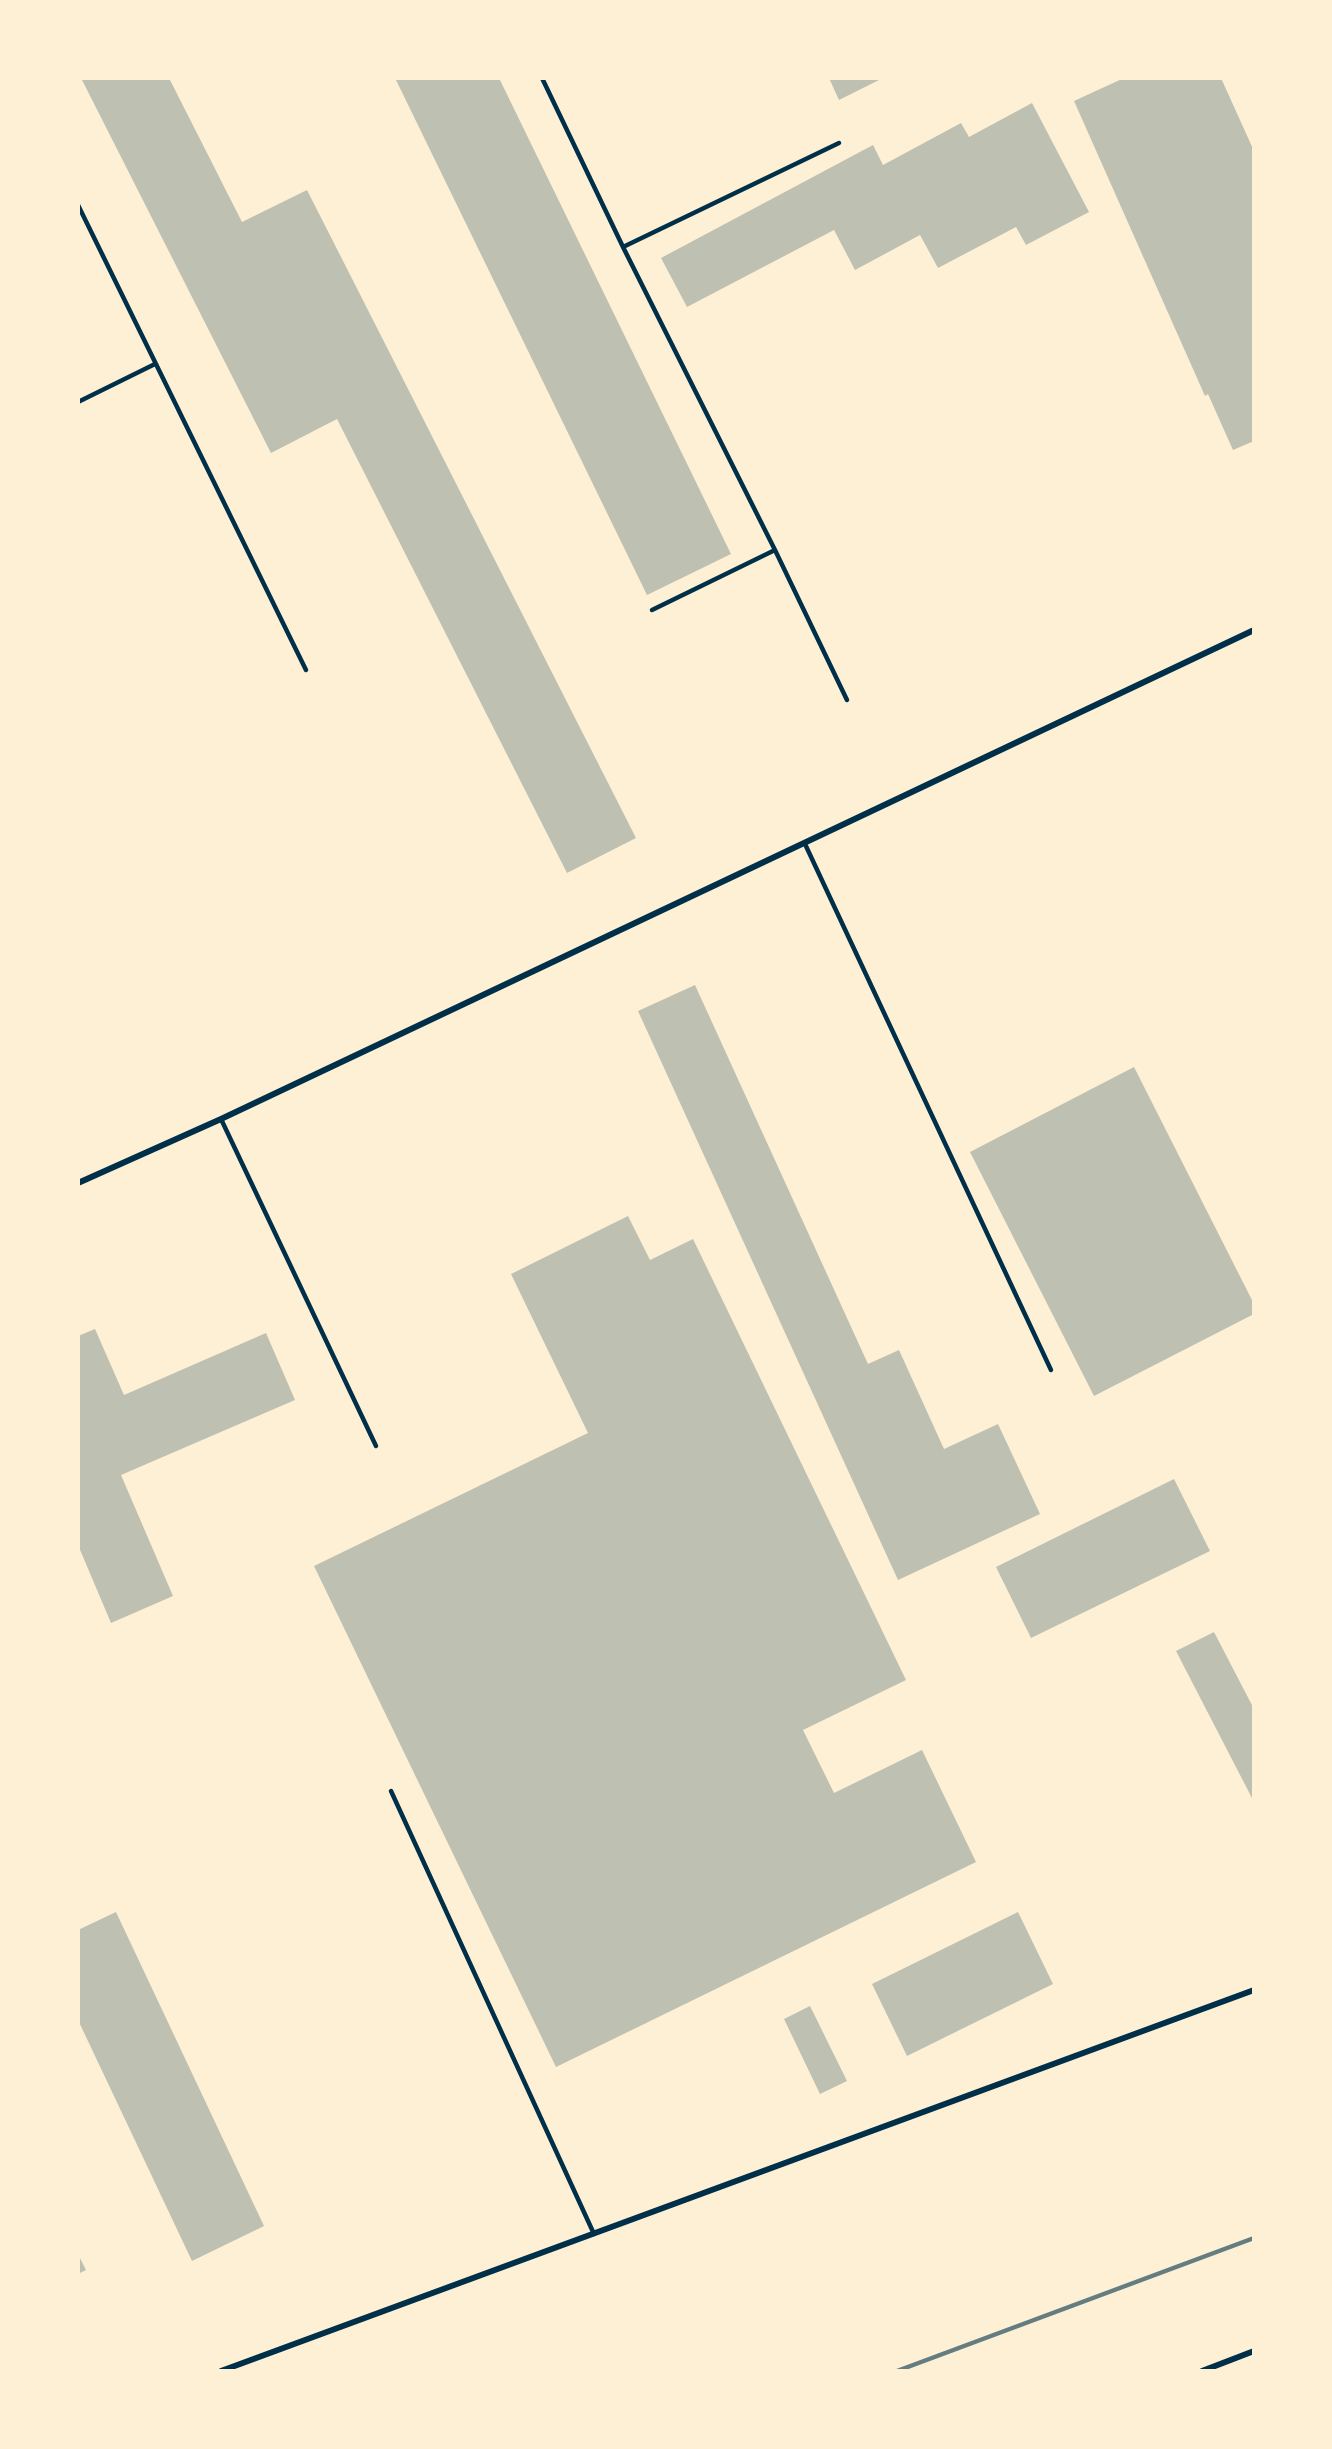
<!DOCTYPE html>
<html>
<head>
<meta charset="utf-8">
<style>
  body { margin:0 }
  #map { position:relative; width:1332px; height:2449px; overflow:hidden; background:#fdf0d5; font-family:Montserrat,sans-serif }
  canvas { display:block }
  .frame { position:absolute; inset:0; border:80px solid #fdf0d5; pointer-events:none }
</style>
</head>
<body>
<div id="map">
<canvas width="1332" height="2449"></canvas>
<div class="frame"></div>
</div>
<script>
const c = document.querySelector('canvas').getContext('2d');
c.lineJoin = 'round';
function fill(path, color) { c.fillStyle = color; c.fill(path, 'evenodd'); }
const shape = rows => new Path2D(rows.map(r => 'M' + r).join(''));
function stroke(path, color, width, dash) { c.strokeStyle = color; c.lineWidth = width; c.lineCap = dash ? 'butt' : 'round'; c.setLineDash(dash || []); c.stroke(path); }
const building = shape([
  [81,78,169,78,242,222,307,190,636,838,567,873,337,419,271,453],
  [395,78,499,78,731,554,647,595],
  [829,78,883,78,839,100],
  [1124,78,1221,78,1254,151,1254,441,1233,450,1208,394,1205,396,1074,101],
  [1032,103,1089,212,1026,245,1016,227,938,268,920,235,855,270,834,230,687,307,661,258,873,145,883,165,961,123,969,137],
  [695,985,868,1364,899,1350,944,1449,998,1424,1040,1514,898,1580,638,1011],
  [1134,1067,1254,1304,1254,1314,1094,1396,970,1152],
  [628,1216,650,1260,693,1239,906,1680,803,1730,834,1793,922,1750,976,1862,556,2067,314,1566,588,1433,511,1274],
  [95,1329,124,1395,266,1333,295,1400,121,1475,173,1596,111,1623,78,1545,78,1336],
  [1174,1479,1210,1551,1031,1638,996,1567],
  [1214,1632,1254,1709,1254,1802,1176,1651],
  [116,1912,264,2226,192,2261,78,2020,78,1930],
  [1018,1912,1053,1984,907,2056,872,1984],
  [810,2006,847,2081,820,2094,784,2019],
  [78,2254,86,2270,78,2274]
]);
const service = shape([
  [542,78,623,247,775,550,847,700],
  [78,205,306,670],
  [623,247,839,143],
  [78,402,155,364],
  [652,610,775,550],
  [805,844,1051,1370],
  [221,1119,376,1446],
  [391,1791,594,2234]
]);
const minor = shape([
  [78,1183,221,1119,1254,630],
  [221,2371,1254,1990],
  [1202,2371,1254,2351]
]);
const rail = shape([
  [897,2371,1254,2238]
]);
fill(building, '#bec0b2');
stroke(service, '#003049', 4.5);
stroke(minor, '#003049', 6);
stroke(rail, '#657d81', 4.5);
</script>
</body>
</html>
